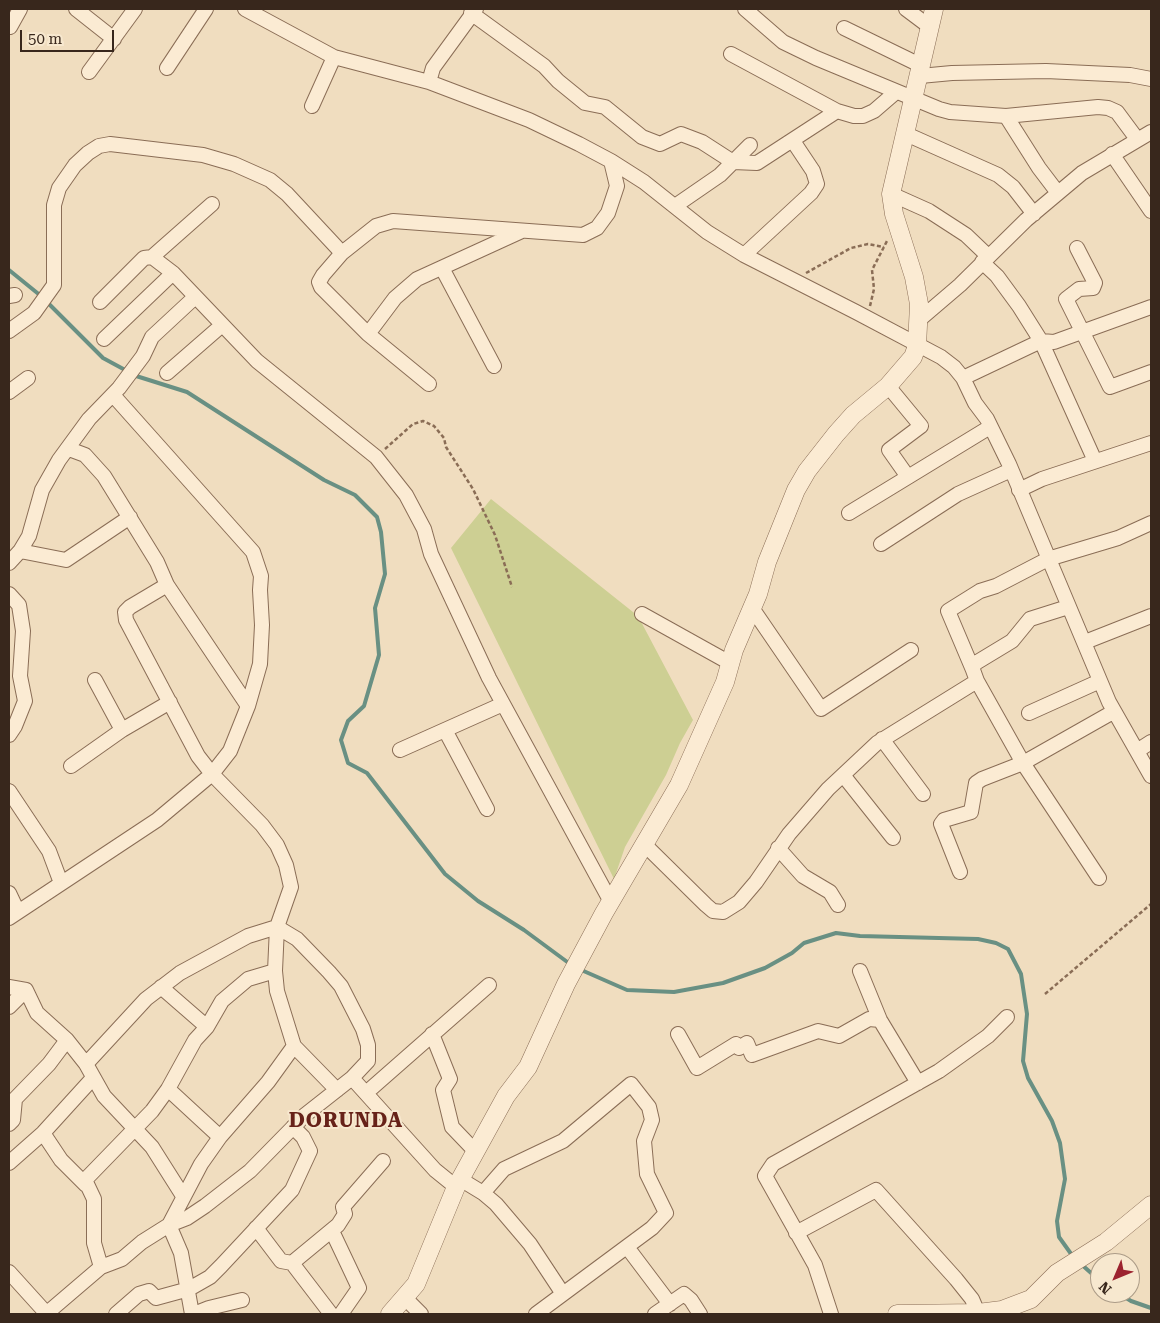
<!DOCTYPE html>
<html>
<head>
<meta charset="utf-8">
<style>
  body { margin:0 }
  #map { position:relative; width:1160px; height:1323px; overflow:hidden; background:#f0ddbf; font-family:"Roboto Serif",serif }
  canvas { display:block }
  .frame { position:absolute; inset:0; border:10px solid #38271c; pointer-events:none }
  .north { position:absolute; left:1090px; top:1253px; width:50px; height:50px; box-sizing:border-box; background:#f7e8cf; border:1px solid #ab9b87; border-radius:50%; rotate:225deg; font-size:14px; font-weight:700; line-height:20px; text-align:center; color:#38271c }
  .north::after { content:''; display:block; margin:auto; width:18px; height:22px; background:#9c232f; clip-path:polygon(50% 0,100% 100%,50% 72%,0 100%) }
  .scale { position:absolute; left:20px; top:30px; width:94px; height:22px; box-sizing:border-box; border:2px solid #38271c; border-top:0; padding-left:6px; font-size:15px; line-height:18px; white-space:nowrap; color:#38271c; -webkit-text-stroke:4px #f7e8cf; paint-order:stroke }
</style>
</head>
<body>
<div id="map">
<canvas width="1160" height="1323"></canvas>
<div class="frame"></div>
<div class="north">N</div>
<div class="scale">50 m</div>
</div>
<script>
const c = document.querySelector('canvas').getContext('2d');
c.lineJoin = 'round';
function fill(path, color) { c.fillStyle = color; c.fill(path, 'evenodd'); }
const shape = rows => new Path2D(rows.map(r => 'M' + r).join(''));
function stroke(path, color, width, dash) { c.strokeStyle = color; c.lineWidth = width; c.lineCap = dash ? 'butt' : 'round'; c.setLineDash(dash || []); c.stroke(path); }
function drawText(font, color, halo, rows, align = 'center') {
  c.font = font + ' "Roboto Serif",serif'; c.lineWidth = 4; c.setLineDash([]); c.textBaseline = 'middle'; c.strokeStyle = halo; c.fillStyle = color; for (const [text, x, y, turn = 0] of rows) {
    c.save(); c.translate(x, y); c.rotate((+turn || 0) * Math.PI / 180); c.textAlign = isNaN(turn) ? turn : align; if (halo) c.strokeText(text, 0, 0); c.fillText(text, 0, 0); c.restore();
  }
}
const green = shape([
  [491,499,638,616,693,720,680,743,666,775,625,847,614,879,451,548]
]);
const stream = shape([
  [9,270,41,296],
  [46,301,103,358,127,371],
  [133,375,187,392,324,480,355,495,377,517,381,532,385,574,375,608,379,655,364,706,348,721,341,740,348,763,367,773,445,874,478,901,524,930,570,964],
  [579,969,627,990,674,992,723,983,765,968,792,953,804,943,836,933,860,936,978,939,996,943,1008,949,1021,974,1027,1014,1023,1061,1028,1078,1052,1121,1060,1143,1065,1179,1057,1221,1059,1237,1074,1258],
  [1081,1264,1100,1281],
  [1118,1293,1131,1301,1151,1308]
]);
const path = shape([
  [806,273,851,248,868,244,884,247],
  [870,306,874,289,872,270,887,241],
  [385,449,413,424,423,421,434,426,444,438,446,447,473,489,495,535,512,587],
  [1045,994,1151,904]
]);
const minor = shape([
  [76,9,114,39],
  [245,9,334,57,429,82,529,120,579,144,611,161,644,182,707,232,744,255,856,312,941,357,954,367,963,378,975,403,987,419,1009,464,1109,702,1151,776],
  [745,9,783,42,816,58,939,109,950,112,1006,116,1098,107,1108,108,1117,112,1137,139],
  [906,9,930,27],
  [471,13,544,66,558,81,585,103,605,107,642,137,660,144,681,134,702,142,733,162,757,163,837,111,854,116,863,116,874,111,896,92],
  [10,27,20,9],
  [844,28,922,66],
  [731,54,837,111],
  [167,68,206,9],
  [89,72,135,9],
  [920,76,952,73,1046,71,1130,75,1151,79],
  [429,82,433,68,476,9],
  [312,106,334,57],
  [1006,116,1039,168,1058,193],
  [906,134,998,175,1013,187,1034,214],
  [1112,154,1151,211],
  [891,194,929,211,966,235,988,256],
  [675,206,720,175,750,145],
  [1077,248,1095,283,1093,288,1079,289,1066,299,1110,387,1151,372],
  [744,255,811,193,817,184,813,171,793,141],
  [152,257,173,273,257,361,376,457,406,495,424,529,431,554,489,678,611,902],
  [982,262,997,276,1019,306,1041,341,1095,461],
  [442,268,494,366],
  [9,296,15,295],
  [100,302,144,258,152,257,212,204],
  [919,320,960,285,1026,220,1082,173,1151,132],
  [9,331,34,313,54,285,54,205,59,188,75,165,88,153,99,146,110,144,203,155,234,164,270,180,287,194,342,253],
  [368,334,395,298,417,279,522,231],
  [104,339,173,273],
  [167,373,221,326],
  [963,378,1041,341,1054,342,1151,307],
  [429,384,368,334,321,287,319,282,323,275,342,253,376,226,393,221,583,235,597,228,608,213,617,186,611,161],
  [888,386,921,426,889,450,908,477],
  [9,392,28,378],
  [69,449,85,455,104,476,157,562,167,585,248,706],
  [1019,490,1042,479,1151,443],
  [849,513,990,427],
  [881,544,958,494,1011,470],
  [20,551,66,560,130,517],
  [9,563,20,551,29,536,42,490,59,460,89,419,119,388,143,356,152,337,194,298],
  [9,594,19,605,23,631,20,676,25,701,15,726,9,735],
  [752,608,821,709,911,650],
  [642,614,730,663],
  [1085,642,1151,616],
  [973,670,948,611,980,591,996,586,1048,559,1118,538,1151,523],
  [95,680,122,730],
  [977,681,1023,763,1099,878],
  [1029,713,1100,681],
  [445,730,487,809],
  [882,739,923,794],
  [400,750,503,704],
  [1137,751,1151,742],
  [71,766,122,730,170,702],
  [843,775,893,838],
  [9,791,49,851,61,883],
  [644,844,706,905,713,911,723,912,739,902,756,882,789,834,828,789,877,743,977,681,973,670,974,664,1012,641,1030,619,1068,607],
  [778,848,803,876,830,892,838,905],
  [960,872,941,824,944,820,971,812,976,783,982,779,1023,763,1113,712],
  [9,893,18,912],
  [9,918,157,820,212,774,230,751,248,706,260,664,262,625,260,590,261,576,253,552,113,395],
  [860,971,880,1020,918,1083],
  [9,987,26,990,37,1013,67,1040,86,1064,104,1096,152,1147,183,1196],
  [161,987,207,1027],
  [9,1007,26,990],
  [432,1034,450,1079,443,1090,452,1127,475,1151],
  [678,1034,697,1068,736,1044,739,1048,747,1043,752,1055,818,1031,839,1036,869,1019,880,1020],
  [294,1046,337,1090],
  [86,1064,146,999,180,973,248,936,277,927,297,939,329,972,341,986,363,1029,368,1045,368,1061,352,1078,305,1115,250,1171,205,1206,187,1218,169,1225,181,1253,192,1314],
  [352,1078,435,1170,456,1187],
  [168,1089,220,1137],
  [366,1093,489,985],
  [9,1124,13,1120,15,1099,49,1064,67,1040],
  [43,1133,61,1160,86,1185],
  [9,1163,43,1133,93,1078],
  [460,1179,483,1193,504,1169,563,1141,631,1084,649,1107,652,1120,644,1141,647,1174,666,1213,652,1228,536,1314],
  [483,1193,496,1204,530,1244,563,1294],
  [256,1228,281,1261,292,1263,331,1314],
  [332,1231,359,1288,341,1314],
  [796,1233,876,1190,956,1279,972,1299,978,1313],
  [627,1247,670,1304],
  [292,1263,338,1225,345,1214,343,1207,383,1161],
  [101,1267,94,1243,94,1199,85,1180,152,1111,168,1089,195,1040,207,1027,222,1001,248,979,275,971],
  [9,1272,47,1314],
  [405,1298,421,1314],
  [46,1314,101,1267,122,1259,142,1242,169,1225,201,1164,220,1137,268,1082,294,1046,277,991,275,971,277,927,291,887,286,865,277,845,262,825,212,774,198,756,126,620,125,612,130,607,167,585],
  [116,1314,139,1294,149,1291,156,1298,189,1289,210,1277,221,1266,292,1190,310,1151,303,1137,293,1127],
  [194,1314,209,1308,242,1300],
  [655,1314,684,1294,691,1300,700,1314],
  [831,1314,815,1265,765,1176,773,1164,939,1071,988,1036,1007,1017]
]);
const tertiary = shape([
  [390,1314,416,1284,456,1187,506,1096,528,1067,566,984,604,913,679,785,725,682,734,650,758,594,767,562,796,490,807,471,836,434,853,415,888,386,913,357,917,346,919,304,914,277,894,214,891,194,934,9],
  [897,1314,978,1313,1002,1310,1031,1299,1057,1273,1106,1242,1151,1205]
]);
const districtNames = [
  ["DORUNDA",346,1121]
];
fill(green, '#cdcf93');
stroke(stream, '#699083', 4);
stroke(minor, '#8a6d56', 16);
stroke(tertiary, '#8a6d56', 19);
stroke(path, '#8a6d56', 2.5, [4, 2.5]);
stroke(minor, '#fbebd3', 14);
stroke(tertiary, '#fbebd3', 18);
c.letterSpacing = '1px';
drawText('bold 20px', '#672219', '#f7e8cf', districtNames);
c.letterSpacing = '0px';
</script>
</body>
</html>
